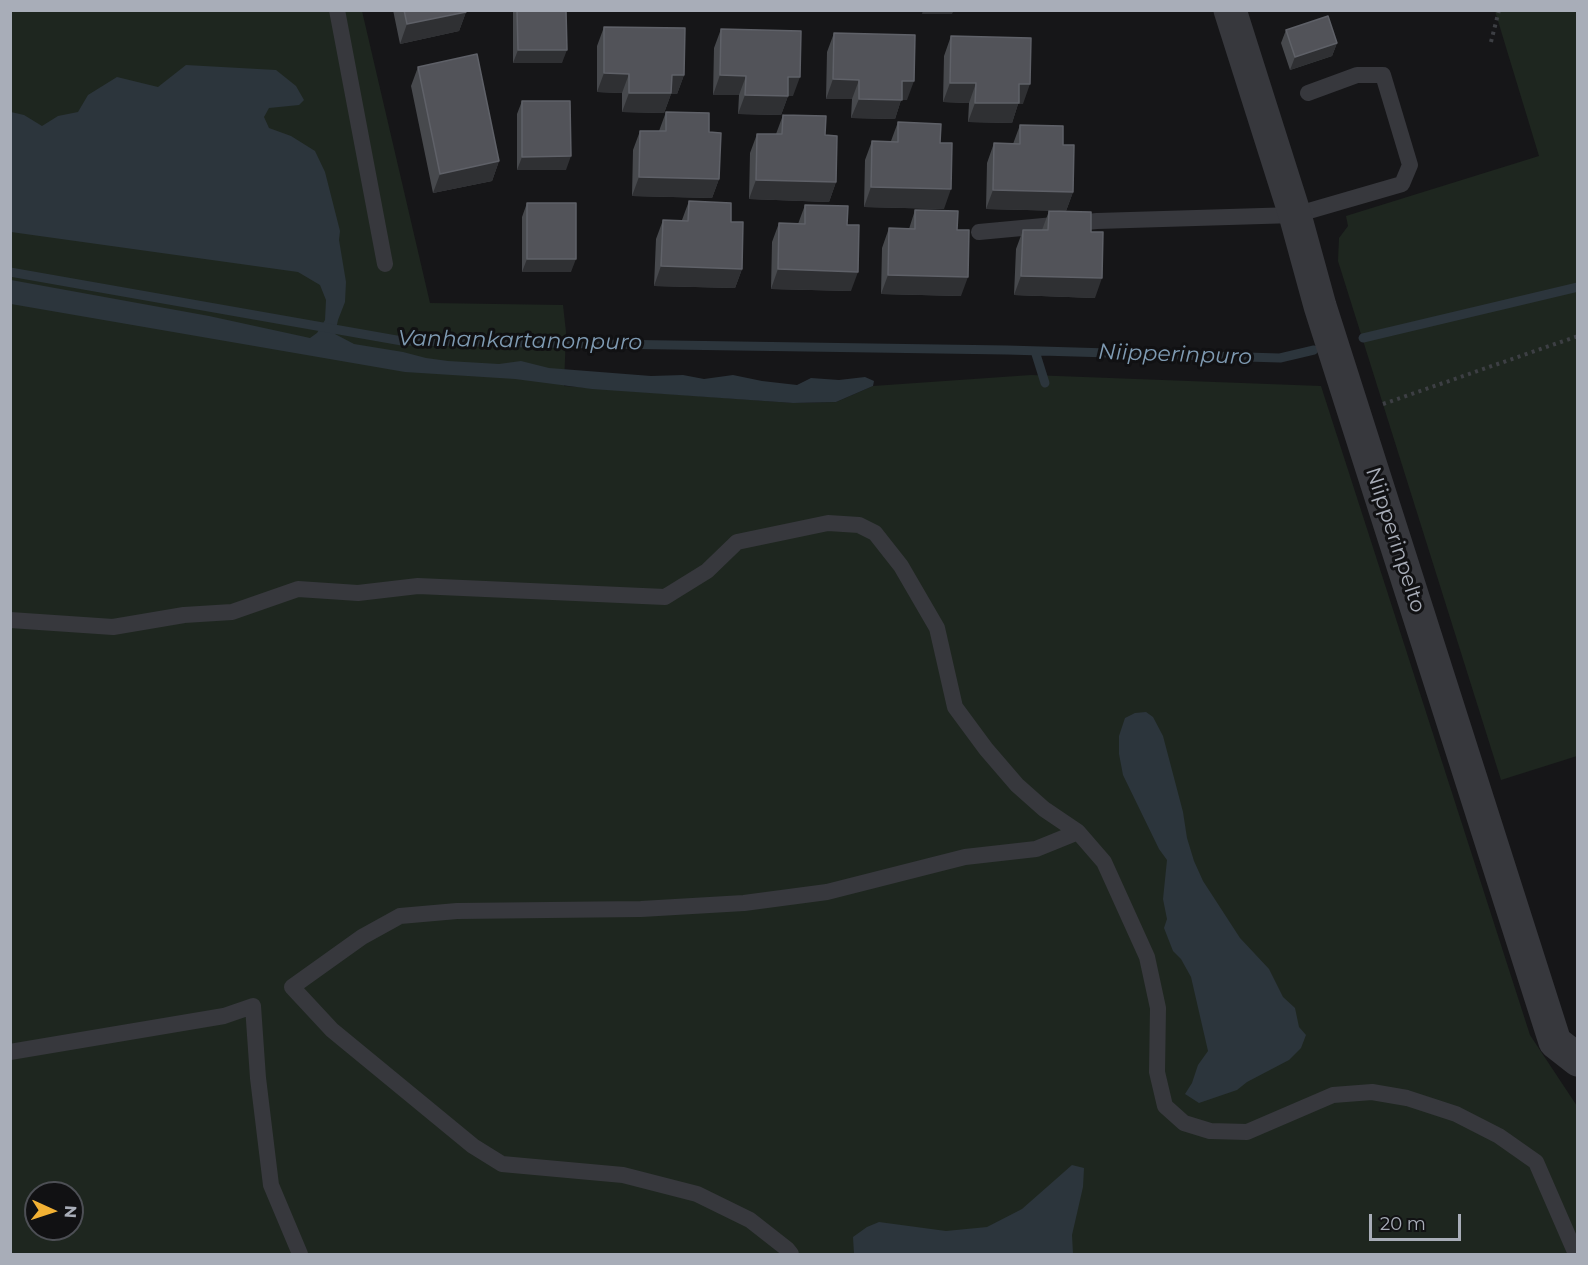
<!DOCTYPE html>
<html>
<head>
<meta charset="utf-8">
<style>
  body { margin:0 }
  #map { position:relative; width:1588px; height:1265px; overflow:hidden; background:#161618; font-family:Montserrat,sans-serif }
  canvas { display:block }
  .frame { position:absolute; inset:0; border:12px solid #a8adb8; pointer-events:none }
  .north { position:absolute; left:24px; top:1181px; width:60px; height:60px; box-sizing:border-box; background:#111113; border:2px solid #4d4f55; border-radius:50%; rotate:93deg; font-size:16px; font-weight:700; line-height:24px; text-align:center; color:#a8adb8 }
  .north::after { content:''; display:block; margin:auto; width:21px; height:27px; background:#f2b134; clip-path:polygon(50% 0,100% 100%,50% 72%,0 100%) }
  .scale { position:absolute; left:1369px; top:1214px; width:92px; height:27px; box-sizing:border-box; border:3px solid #a8adb8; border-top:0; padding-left:8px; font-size:18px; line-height:21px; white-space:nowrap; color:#a8adb8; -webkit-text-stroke:4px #111113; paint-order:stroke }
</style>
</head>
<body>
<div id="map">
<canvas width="1588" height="1265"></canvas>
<div class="frame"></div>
<div class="north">N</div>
<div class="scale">20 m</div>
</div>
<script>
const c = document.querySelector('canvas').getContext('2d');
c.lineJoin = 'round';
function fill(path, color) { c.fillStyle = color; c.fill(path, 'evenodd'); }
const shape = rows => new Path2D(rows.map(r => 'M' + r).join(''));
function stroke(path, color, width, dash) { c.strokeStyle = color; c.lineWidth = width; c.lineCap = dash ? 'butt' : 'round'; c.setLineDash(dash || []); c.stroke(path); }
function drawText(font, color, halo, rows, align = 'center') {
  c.font = font + ' Montserrat,sans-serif'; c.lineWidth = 6; c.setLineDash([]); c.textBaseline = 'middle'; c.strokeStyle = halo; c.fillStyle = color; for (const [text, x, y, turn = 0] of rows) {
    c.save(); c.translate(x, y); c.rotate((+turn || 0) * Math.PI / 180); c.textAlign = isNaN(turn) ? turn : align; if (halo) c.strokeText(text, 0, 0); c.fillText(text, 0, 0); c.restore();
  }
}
const green = shape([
  [11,11,362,11,430,303,563,305,566,332,564,386,793,403,836,402,873,386,1031,375,1321,386,1530,1035,1577,1106,1577,1254,11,1254],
  [36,1193,72,1193,72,1229,36,1229],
  [1495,11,1578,11,1577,756,1501,780,1338,261,1339,238,1348,226,1346,216,1539,156]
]);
const water = shape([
  [186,65,276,70,296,86,304,100,299,105,269,108,264,117,269,128,291,136,315,151,325,172,340,231,339,240,346,282,345,302,338,320,335,334,354,344,403,352,426,358,448,361,499,364,521,361,549,368,651,376,683,375,704,379,733,375,762,381,797,385,811,378,839,380,865,377,874,381,873,386,836,402,793,403,592,389,515,379,405,372,11,304,11,280,209,316,310,338,317,333,325,320,326,300,320,285,298,272,11,232,11,112,24,115,42,126,58,116,78,112,88,95,117,77,158,87],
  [1146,712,1153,717,1163,736,1183,812,1187,838,1194,861,1203,881,1240,938,1269,969,1283,997,1295,1008,1299,1027,1306,1035,1301,1048,1289,1060,1247,1082,1237,1090,1199,1103,1185,1094,1192,1083,1198,1065,1208,1051,1191,977,1181,959,1173,951,1164,928,1167,919,1163,899,1167,860,1159,849,1123,775,1119,754,1119,736,1125,718,1135,713],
  [1072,1165,1084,1168,1083,1187,1072,1235,1073,1254,854,1254,853,1237,867,1227,879,1222,946,1231,987,1227,1022,1209]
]);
const stream = shape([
  [10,272,402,341,1007,350,1280,358,1314,350],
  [1363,338,1578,287],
  [1035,351,1045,383]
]);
const path = shape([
  [1491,42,1499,10],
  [1383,404,1578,336]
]);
const service = shape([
  [337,10,385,264],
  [979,232,1097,221,1295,215,1402,184,1410,165,1383,75,1357,75,1308,93],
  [10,620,113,627,184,615,232,612,298,589,358,593,418,586,665,597,707,571,737,542,828,523,859,525,875,533,901,566,937,628,955,707,986,749,1017,785,1044,809,1078,832,1104,862,1147,957,1158,1008,1157,1072,1165,1106,1184,1123,1210,1131,1247,1132,1333,1095,1372,1092,1407,1098,1456,1114,1499,1136,1536,1162,1576,1254],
  [10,1052,224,1016,253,1006,258,1078,271,1185,300,1254],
  [791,1254,787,1249,750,1220,697,1194,623,1175,502,1164,473,1146,332,1030,292,987,362,937,400,916,457,911,641,909,744,903,827,892,965,857,1036,849,1078,832]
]);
const minor = shape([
  [1230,10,1295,215,1320,306,1555,1042,1578,1060]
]);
const wall = shape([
  [393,10,466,10,466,12,459,31,400,44],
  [513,10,566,10,562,63,513,63],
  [604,27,684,75,677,94,671,94,664,113,622,112,622,93,597,92,597,46],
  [721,29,793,96,788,96,781,115,738,114,739,95,713,95,714,48],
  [1286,30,1337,43,1332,56,1290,70,1281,43],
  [834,33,907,100,901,100,895,119,851,118,852,99,826,99,827,52],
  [951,36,1023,104,1018,104,1012,123,968,122,969,103,943,102,944,56],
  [418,67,499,161,492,181,433,193,411,86],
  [522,101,566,170,517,170,517,114],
  [666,112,709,132,719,179,712,198,632,196,633,150,640,131,659,131],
  [783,115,825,135,836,182,829,202,749,199,750,153,757,134,776,134],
  [898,122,940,143,944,209,864,207,865,160,872,141,891,141],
  [1020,125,1063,145,1073,192,1066,211,986,209,987,163,994,143,1013,144],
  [689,201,731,222,742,269,735,288,654,286,656,239,663,220,682,220],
  [527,203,571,272,522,272,522,217],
  [805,205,847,225,851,291,771,289,772,242,779,223,798,224],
  [915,210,957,230,961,296,881,294,882,248,889,228,909,229],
  [1049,211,1091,232,1095,298,1014,295,1016,249,1023,230,1042,230]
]);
const shadedWall = shape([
  [923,10,954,10,952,14,922,14],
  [466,12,459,31,400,44,407,24],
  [1337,43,1332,56,1290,70,1295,57],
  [518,50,567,50,562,63,513,63],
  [604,73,629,74,622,93,597,92],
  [672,75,684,75,677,94,671,94,664,113,622,112,629,93],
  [720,75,746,76,739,95,713,95],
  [788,77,800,77,793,96,788,96,781,115,738,114,745,95],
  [833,79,859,80,852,99,826,99],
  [902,81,914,81,907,100,901,100,895,119,851,118,859,99],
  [950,83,976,83,969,103,943,102],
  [1019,84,1030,84,1023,104,1018,104,1012,123,968,122,975,103],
  [571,156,566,170,517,170,522,157],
  [499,161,492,181,433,193,440,174],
  [639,177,719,179,712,198,632,196],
  [756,180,836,182,829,202,749,199],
  [871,187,951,189,944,209,864,207],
  [993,190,1073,192,1066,211,986,209],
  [527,259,576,259,571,272,522,272],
  [661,266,742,269,735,288,654,286],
  [778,269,858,272,851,291,771,289],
  [888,275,968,277,961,296,881,294],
  [1021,276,1102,278,1095,298,1014,295]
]);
const building = shape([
  [404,10,466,10,466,12,407,24,404,10],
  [517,10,566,10,567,50,518,50,517,10],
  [1328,16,1337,43,1295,57,1286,30,1328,16],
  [604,27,685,28,684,75,672,75,671,93,629,93,629,74,604,73,604,27],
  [721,29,801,31,800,77,788,77,788,96,745,95,746,76,720,75,721,29],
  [834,33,915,35,914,81,902,81,902,100,859,99,859,80,833,79,834,33],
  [951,36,1031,38,1030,84,1019,84,1019,103,975,103,976,83,950,83,951,36],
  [477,54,499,161,440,174,418,67,477,54],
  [522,101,570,101,571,156,522,157,522,101],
  [666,112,709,113,709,132,721,133,719,179,639,177,640,131,666,131,666,112],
  [783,115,826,116,825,135,837,136,836,182,756,180,757,134,782,134,783,115],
  [898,122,941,124,940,143,952,143,951,189,871,187,872,141,898,142,898,122],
  [1020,125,1063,126,1063,145,1074,145,1073,192,993,190,994,143,1020,144,1020,125],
  [689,201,731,203,731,222,743,222,742,269,661,266,663,220,688,221,689,201],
  [527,203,576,203,576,259,527,259,527,203],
  [805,205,848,206,847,225,859,225,858,272,778,269,779,223,805,224,805,205],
  [915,210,958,211,957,230,969,230,968,277,888,275,889,228,915,229,915,210],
  [1049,211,1091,212,1091,232,1103,232,1102,278,1021,276,1023,230,1048,230,1049,211]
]);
const streetNames = [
  ["Niipperinpelto",1395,540,72]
];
const waterNames = [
  ["Vanhankartanonpuro",520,341,1],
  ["Niipperinpuro",1175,355,2]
];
fill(green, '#1e261f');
fill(water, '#2c353c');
stroke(stream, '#2c353c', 9);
stroke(path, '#3d3f44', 4, [3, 4.5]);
stroke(service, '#37383d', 16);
stroke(minor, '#37383d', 33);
fill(wall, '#47494d');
fill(shadedWall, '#2f3033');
fill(building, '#525359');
stroke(building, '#5f6168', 1.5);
drawText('21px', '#a8adb8', '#111113', streetNames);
drawText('italic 22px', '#7f9bb3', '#111113', waterNames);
</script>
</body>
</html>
